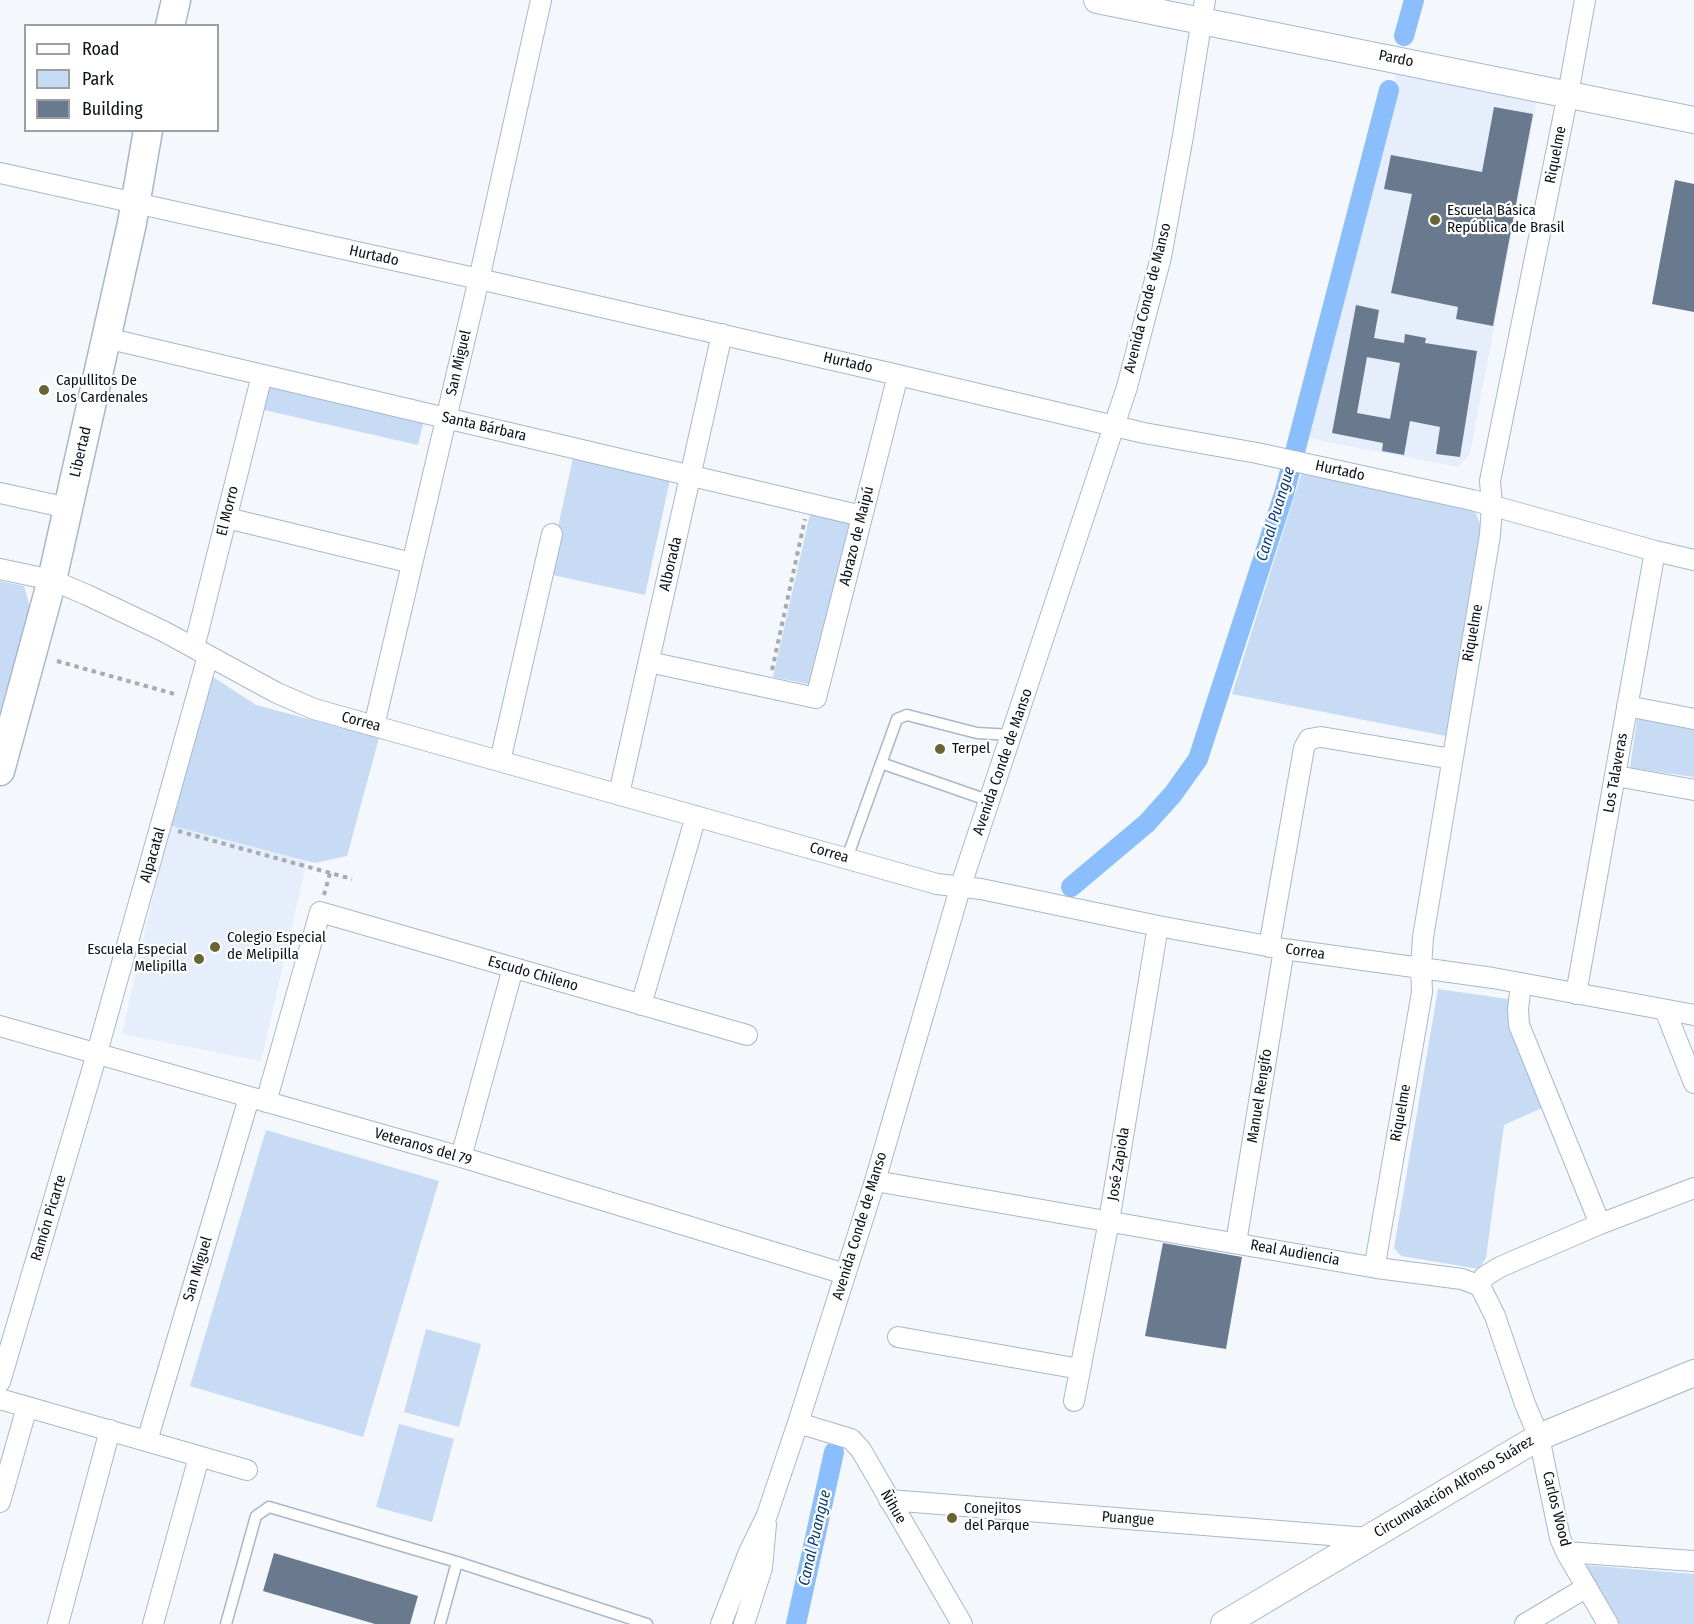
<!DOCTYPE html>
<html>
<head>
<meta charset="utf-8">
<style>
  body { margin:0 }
  #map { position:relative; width:1694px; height:1624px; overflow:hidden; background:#f4f8fc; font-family:"Fira Sans Condensed",sans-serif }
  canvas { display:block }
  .legend { position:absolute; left:24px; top:24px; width:195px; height:108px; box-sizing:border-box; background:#fff; border:2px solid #9da0a3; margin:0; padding:8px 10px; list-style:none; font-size:18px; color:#0b1219 }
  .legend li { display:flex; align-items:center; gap:12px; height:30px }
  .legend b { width:30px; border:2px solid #9da0a3 }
</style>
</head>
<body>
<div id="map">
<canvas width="1694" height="1624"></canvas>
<ul class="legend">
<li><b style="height:8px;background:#fff"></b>Road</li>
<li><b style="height:16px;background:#c7dbf4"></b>Park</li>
<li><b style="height:16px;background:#69798e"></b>Building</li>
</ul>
</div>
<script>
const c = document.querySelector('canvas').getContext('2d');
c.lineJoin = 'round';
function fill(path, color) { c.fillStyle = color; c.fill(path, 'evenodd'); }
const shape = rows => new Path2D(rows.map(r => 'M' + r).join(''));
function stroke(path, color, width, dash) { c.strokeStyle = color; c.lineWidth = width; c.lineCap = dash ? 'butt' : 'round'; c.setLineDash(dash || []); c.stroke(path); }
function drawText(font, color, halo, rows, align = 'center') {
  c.font = font + ' "Fira Sans Condensed",sans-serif'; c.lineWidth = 4.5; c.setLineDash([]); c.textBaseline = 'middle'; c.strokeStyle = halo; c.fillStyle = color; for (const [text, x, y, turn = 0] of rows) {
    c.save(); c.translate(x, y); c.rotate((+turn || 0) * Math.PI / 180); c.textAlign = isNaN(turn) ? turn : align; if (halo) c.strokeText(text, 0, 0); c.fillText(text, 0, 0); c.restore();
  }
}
const built = shape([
  [1397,71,1538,95,1470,454,1458,467,1301,437],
  [169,825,307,861,261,1061,122,1034]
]);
const green = shape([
  [270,385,424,420,418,445,264,410],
  [574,453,671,475,645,595,548,574],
  [1302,472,1474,509,1481,526,1446,736,1232,694],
  [810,514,850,524,813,685,773,677],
  [0,581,24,586,30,607,0,711],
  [210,675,256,705,379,738,347,856,315,863,169,825],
  [1637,718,1694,726,1694,777,1630,768],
  [1438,989,1515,1000,1546,1106,1504,1125,1486,1258,1479,1269,1401,1256,1394,1248],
  [266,1130,439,1181,363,1437,190,1386],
  [426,1329,481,1344,459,1427,404,1412],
  [399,1424,454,1439,432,1522,376,1507],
  [1583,1565,1694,1574,1694,1624,1617,1624]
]);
const canal = shape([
  [1404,36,1414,0],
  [1071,887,1147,823,1173,794,1198,759,1284,494,1389,90],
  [796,1624,834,1452]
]);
const building = shape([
  [1494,107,1533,114,1493,326,1456,319,1458,307,1391,293,1412,194,1384,189,1391,155,1482,172],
  [1675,180,1694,184,1694,312,1652,304],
  [1356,305,1379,310,1374,338,1404,343,1405,334,1426,338,1425,343,1477,351,1460,457,1436,454,1440,427,1410,421,1404,455,1382,451,1383,443,1332,433],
  [1367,357,1400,363,1390,419,1357,413],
  [1163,1243,1242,1257,1226,1349,1145,1336],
  [274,1553,418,1596,410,1624,375,1624,263,1591]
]);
const path = shape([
  [57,661,178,695],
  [772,670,805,519],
  [178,831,352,879],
  [324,895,330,873]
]);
const service = shape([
  [881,763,990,801],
  [847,858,897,719,907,715,977,733,1012,735],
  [226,1624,256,1516,269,1507,457,1562,647,1624],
  [440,1624,457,1562]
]);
const minor = shape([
  [0,173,479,279,898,375,1144,433,1257,453,1472,500,1655,551,1694,560],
  [106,338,862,516],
  [0,493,68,508],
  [227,518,412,563],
  [0,569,52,580,87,595,163,631,277,693,314,709,937,884,981,889,1158,926,1284,949,1493,978,1694,1015],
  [194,648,262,375],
  [649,662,816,698,898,375],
  [1627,706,1694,719],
  [374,726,482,266,541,0],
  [500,761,552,534],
  [1616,776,1694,790],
  [619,794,722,334],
  [1269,947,1304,748,1309,739,1321,737,1452,759],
  [1521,984,1518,1009,1519,1025,1600,1224],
  [1576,994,1655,551],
  [641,1005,696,816],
  [1665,1010,1694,1083],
  [0,1026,461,1157,845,1274],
  [266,1102,320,912,747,1035],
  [461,1157,513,968],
  [875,1181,1377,1268,1462,1279,1480,1286],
  [1236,1243,1284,949],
  [1377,1268,1375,1264,1422,992,1421,967,1423,937,1490,535,1492,505,1490,481,1568,94,1585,0],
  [1480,1286,1495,1316,1525,1404,1539,1437,1560,1538,1566,1552,1608,1624],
  [1480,1286,1484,1277,1500,1267,1600,1224,1694,1188],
  [898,1337,1080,1369],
  [0,1382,93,1067,208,656],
  [0,1399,247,1470],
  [1074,1401,1109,1221,1158,926],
  [798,1423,851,1439,861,1450,962,1624],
  [147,1441,249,1098],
  [889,1500,1368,1538],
  [0,1502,27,1407],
  [1566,1552,1694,1561],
  [58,1624,110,1430],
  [153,1624,199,1457],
  [721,1624,749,1552,767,1515,798,1423,875,1181,961,885,1127,387,1161,257,1183,136,1205,0],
  [744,1624,762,1568,766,1524],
  [1525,1624,1587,1587]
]);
const tertiary = shape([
  [1097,0,1694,120],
  [1224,1624,1539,1437,1694,1373]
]);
const secondary = shape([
  [170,26,176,0],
  [0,771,52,580,132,223,148,130]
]);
const markers = [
  [1435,220,6,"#696531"],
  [44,390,6,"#696531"],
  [940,749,6,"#696531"],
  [215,947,6,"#696531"],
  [199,959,6,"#696531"],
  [952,1518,6,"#696531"]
];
const streetNames = [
  ["Pardo",1396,59,11],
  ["Riquelme",1556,155,-79],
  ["Hurtado",374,256,12],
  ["Avenida Conde de Manso",1148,298,-76],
  ["San Miguel",459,363,-77],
  ["Hurtado",848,363,13],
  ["Santa Bárbara",484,427,13],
  ["Libertad",81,452,-77],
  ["Hurtado",1340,471,12],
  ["El Morro",228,511,-76],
  ["Abrazo de Maipú",857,536,-76],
  ["Alborada",671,564,-77],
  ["Riquelme",1473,633,-80],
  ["Correa",361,722,15],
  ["Avenida Conde de Manso",1003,762,-71],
  ["Los Talaveras",1616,773,-80],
  ["Correa",829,853,16],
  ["Alpacatal",153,855,-74],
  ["Correa",1305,952,8],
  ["Escudo Chileno",533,974,16],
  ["Manuel Rengifo",1260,1096,-81],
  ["Riquelme",1401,1113,-80],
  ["Veteranos del 79",423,1147,16],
  ["José Zapiola",1119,1164,-81],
  ["Ramón Picarte",49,1218,-73],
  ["Avenida Conde de Manso",860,1226,-73],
  ["Real Audiencia",1295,1253,10],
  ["San Miguel",198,1269,-73],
  ["Circunvalación Alfonso Suárez",1454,1487,-31],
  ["Ñihue",893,1507,60],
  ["Carlos Wood",1556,1509,76],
  ["Puangue",1128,1519,4]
];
const poiNames = [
  ["Escuela Básica",1447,211],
  ["República de Brasil",1447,228],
  ["Capullitos De",56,381],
  ["Los Cardenales",56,398],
  ["Terpel",952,749],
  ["Colegio Especial",227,938],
  ["de Melipilla",227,955],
  ["Escuela Especial",187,950,"right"],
  ["Melipilla",187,967,"right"],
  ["Conejitos",964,1509],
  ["del Parque",964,1526]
];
const waterNames = [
  ["Canal Puangue",1276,514,-73],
  ["Canal Puangue",815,1538,-77]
];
fill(built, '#e5eefa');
fill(green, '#c7dbf4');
stroke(canal, '#8bbefd', 20);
fill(building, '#69798e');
stroke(service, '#a6b8ce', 13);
stroke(minor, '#a6b8ce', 22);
stroke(tertiary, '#a6b8ce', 28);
stroke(secondary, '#a6b8ce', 31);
stroke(path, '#a6abb0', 4, [4.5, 4.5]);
stroke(service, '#fff', 10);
stroke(minor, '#fff', 20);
stroke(tertiary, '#fff', 26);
stroke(secondary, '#fff', 28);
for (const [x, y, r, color] of markers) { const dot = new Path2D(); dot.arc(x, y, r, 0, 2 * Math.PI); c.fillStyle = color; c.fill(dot); stroke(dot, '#fff', 2); }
drawText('15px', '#0b1219', '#fff', streetNames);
drawText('15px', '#0b1219', '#fff', poiNames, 'left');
drawText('italic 16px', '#0a3f77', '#fff', waterNames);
</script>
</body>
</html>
